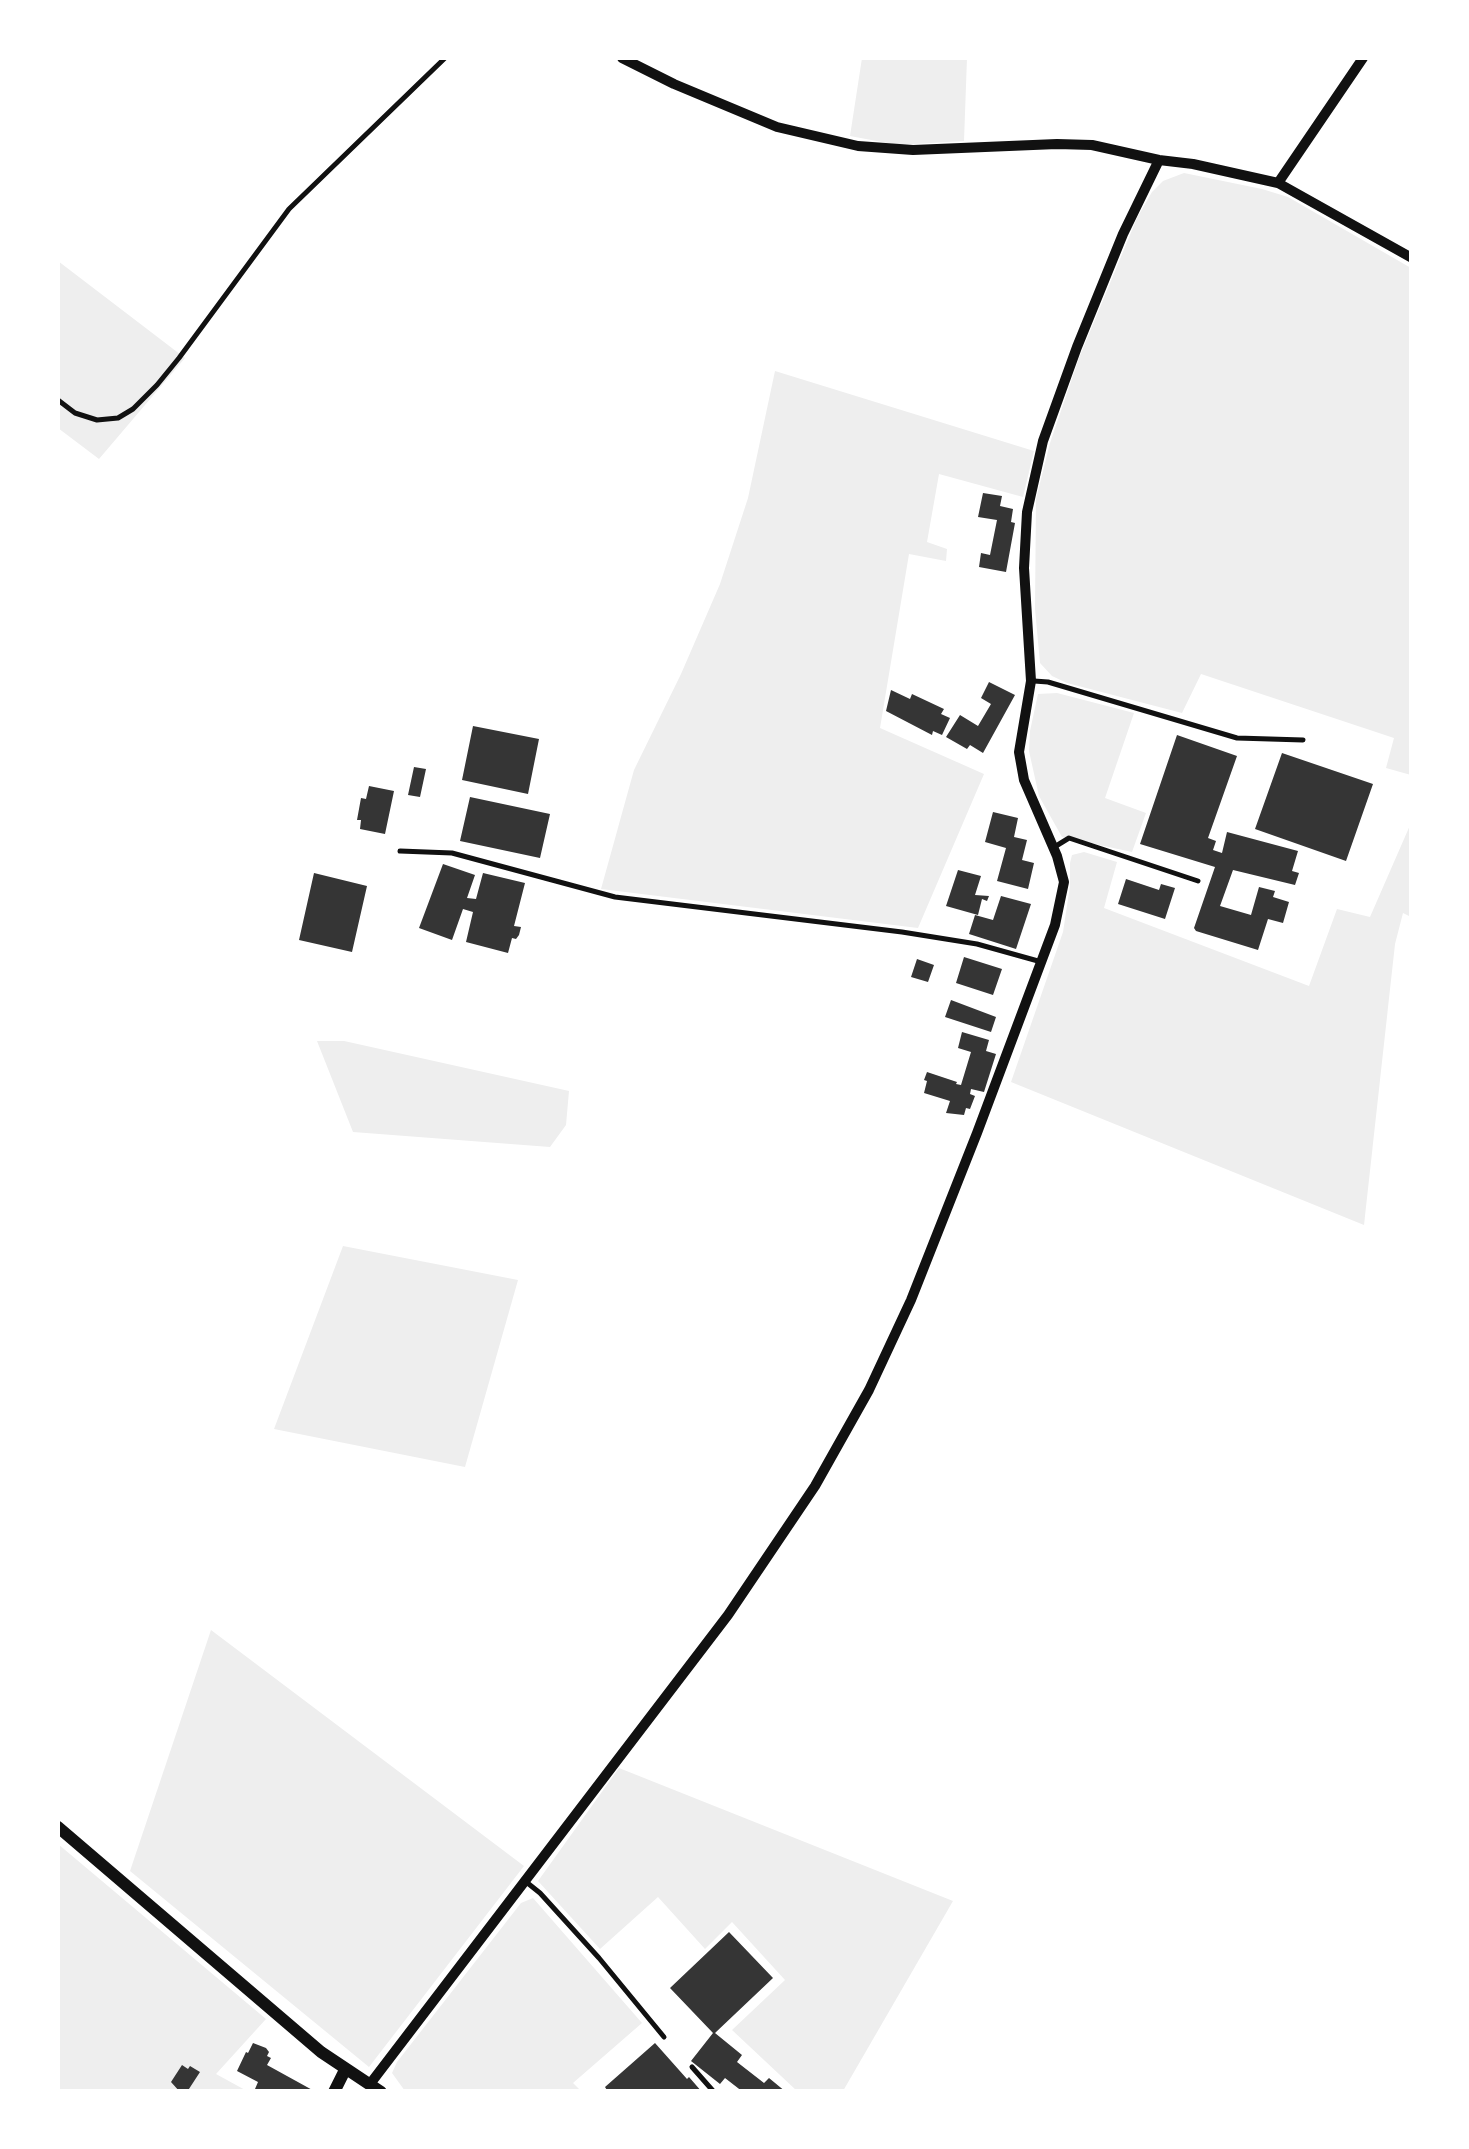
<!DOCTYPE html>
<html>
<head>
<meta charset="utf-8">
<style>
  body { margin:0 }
  #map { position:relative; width:1469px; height:2149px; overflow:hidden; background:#fff; font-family:"Public Sans",sans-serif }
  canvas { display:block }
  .frame { position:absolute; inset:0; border:60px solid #fff; pointer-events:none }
</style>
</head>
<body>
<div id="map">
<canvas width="1469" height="2149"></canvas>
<div class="frame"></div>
</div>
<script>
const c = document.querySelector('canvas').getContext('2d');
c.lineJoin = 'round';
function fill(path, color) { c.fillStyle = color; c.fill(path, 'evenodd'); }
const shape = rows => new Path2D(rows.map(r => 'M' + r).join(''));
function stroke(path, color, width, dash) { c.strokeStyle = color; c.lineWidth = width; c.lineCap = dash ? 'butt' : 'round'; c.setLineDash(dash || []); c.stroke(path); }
const green = shape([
  [862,58,967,58,964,141,898,145,850,136],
  [1184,173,1262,189,1288,197,1411,268,1411,775,1386,768,1394,738,1201,674,1182,713,1067,683,1052,676,1040,663,1035,609,1036,499,1050,443,1079,358,1137,218,1152,192,1163,181],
  [58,261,185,358,99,459,58,428],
  [775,371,1034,451,1023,497,939,474,927,542,947,549,946,561,909,554,880,728,984,774,918,928,601,889,634,770,681,674,720,584,748,498],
  [1057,693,1134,713,1105,798,1146,813,1132,852,1062,837,1039,796,1029,751,1030,731,1038,694],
  [1411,823,1411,917,1403,913,1395,944,1364,1225,1011,1082,1063,932,1070,886,1070,863,1072,855,1084,852,1117,862,1104,908,1309,986,1337,909,1370,917],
  [344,1041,569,1091,566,1125,550,1147,353,1132,317,1041],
  [343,1246,518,1280,465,1467,274,1429],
  [211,1630,524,1866,369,2067,130,1871],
  [619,1768,953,1901,843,2091,797,2091,732,2030,785,1980,732,1922,705,1949,658,1897,600,1949,538,1881],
  [58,1844,266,2019,216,2074,247,2091,58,2091],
  [533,1898,642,2023,573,2083,581,2091,405,2091,392,2073,397,2062,521,1903]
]);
const building = shape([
  [983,493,1002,496,1000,506,1013,509,1011,522,1015,523,1006,572,979,567,981,553,990,555,997,520,978,517],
  [989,682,1015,695,983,753,970,745,967,749,946,737,960,715,978,726,991,704,981,698],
  [891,690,910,699,912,694,944,709,941,714,950,718,942,735,933,731,932,735,886,711],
  [473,726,539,739,528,794,462,780],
  [1177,735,1237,756,1208,838,1216,841,1213,850,1222,853,1227,832,1298,851,1292,871,1299,873,1295,885,1233,870,1220,906,1251,915,1259,887,1275,891,1273,897,1289,902,1283,923,1268,919,1258,950,1196,931,1194,928,1215,867,1140,844],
  [1282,753,1373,784,1346,861,1255,829],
  [414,767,426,769,420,797,408,795],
  [369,786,394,791,385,834,360,829,361,820,357,820,361,798,366,799],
  [470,797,550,814,540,858,460,841],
  [993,812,1018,818,1014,837,1027,840,1022,860,1034,863,1028,889,997,881,1006,848,985,842],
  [443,864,475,875,467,898,476,899,483,873,525,883,514,926,521,927,519,935,516,939,512,938,508,953,466,942,473,912,463,909,452,940,419,928],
  [958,870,981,876,975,895,989,896,987,901,982,899,978,915,946,906],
  [314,873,367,886,352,952,299,940],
  [1126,879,1159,890,1161,884,1175,888,1165,919,1118,904],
  [1001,896,1031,904,1016,949,969,934,975,915,993,920],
  [964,957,1002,969,993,995,956,983],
  [917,959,934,965,928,982,911,977],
  [951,1000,996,1017,991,1032,945,1017],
  [962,1032,989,1040,986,1051,996,1054,984,1092,971,1089,970,1094,975,1096,970,1109,966,1108,964,1115,946,1113,950,1101,924,1093,927,1081,924,1080,927,1072,957,1082,956,1084,961,1085,971,1052,958,1048],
  [729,1932,773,1978,715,2033,742,2055,737,2062,764,2083,769,2078,786,2092,743,2092,725,2078,720,2084,691,2061,713,2033,670,1988],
  [253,2043,266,2048,269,2052,267,2056,271,2058,267,2065,316,2092,259,2092,255,2089,258,2082,237,2071,246,2052,248,2053],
  [655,2043,687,2079,689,2077,702,2092,608,2092,605,2087],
  [182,2065,188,2069,190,2066,200,2072,187,2092,183,2089,180,2092,171,2082]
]);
const service = shape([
  [58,400,75,413,97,420,118,418,133,409,157,385,179,358,289,209,445,58],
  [1034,681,1048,682,1237,738,1303,740],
  [1056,846,1069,838,1198,881],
  [400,851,452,853,615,897,902,932,977,944,1038,961],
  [525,1881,540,1893,599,1958,664,2037],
  [692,2067,714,2092]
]);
const minor = shape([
  [622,58,674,84,777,127,858,146,913,150,1057,144,1092,145,1159,160,1193,164,1278,183,1412,258],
  [1278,183,1363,58],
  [370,2084,728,1615,815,1486,869,1390,911,1300,977,1133,1055,925,1064,882,1057,856,1024,780,1019,752,1031,681,1024,568,1027,512,1043,441,1077,347,1123,234,1159,160]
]);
const tertiary = shape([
  [58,1827,321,2052,381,2092],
  [334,2092,345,2070]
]);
fill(green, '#eee');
fill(building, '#353535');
stroke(service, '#111', 5);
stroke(minor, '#111', 10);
stroke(tertiary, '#111', 12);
</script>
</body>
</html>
